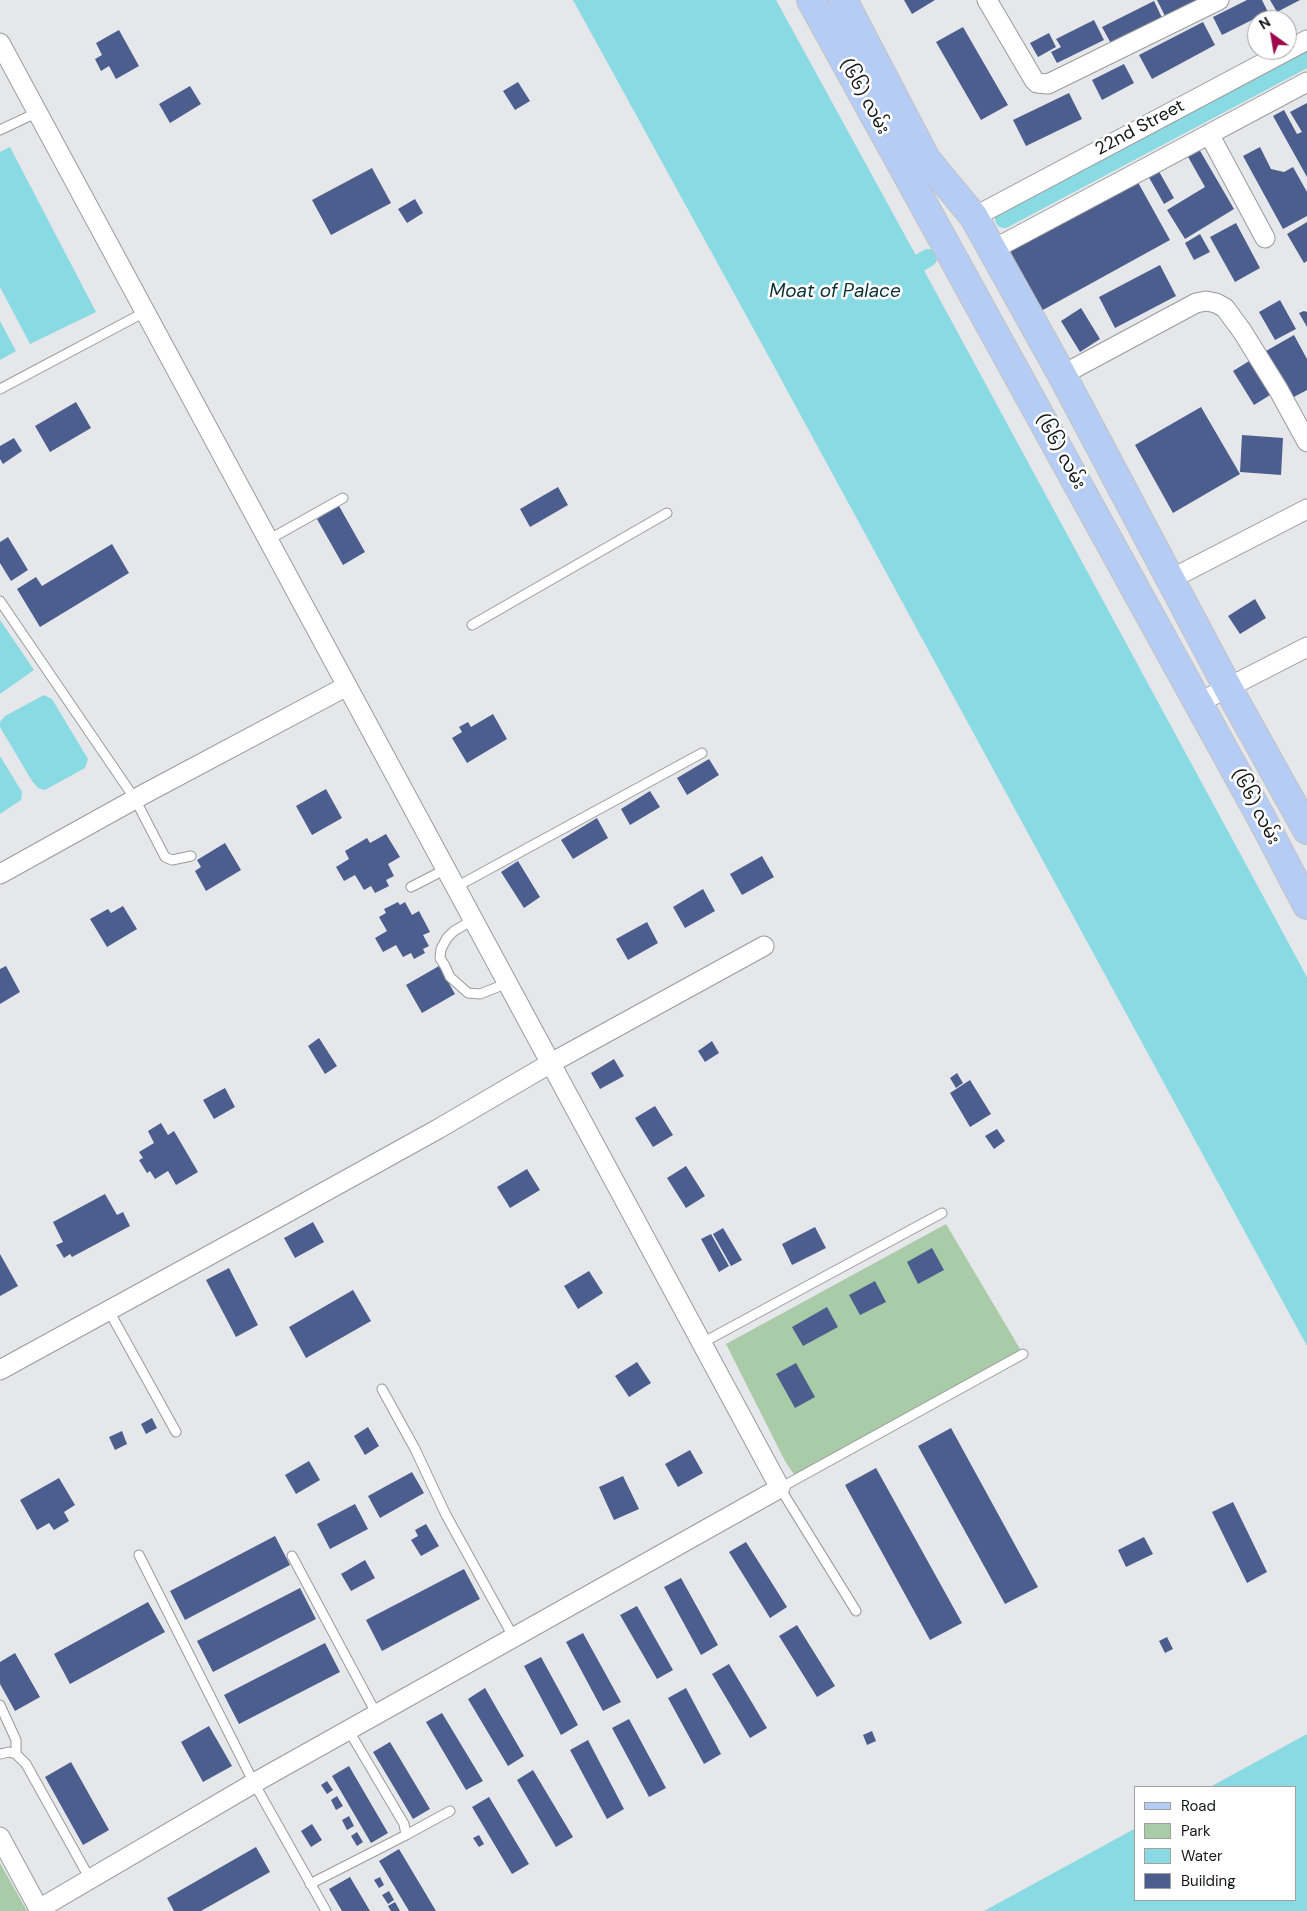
<!DOCTYPE html>
<html>
<head>
<meta charset="utf-8">
<style>
  body { margin:0 }
  #map { position:relative; width:1307px; height:1911px; overflow:hidden; background:#e6e7ea; font-family:"DM Sans",sans-serif }
  canvas { display:block }
  .legend { position:absolute; left:1134px; top:1786px; width:162px; height:115px; box-sizing:border-box; background:#fff; border:1px solid #a1a1a2; margin:0; padding:6px 9px; list-style:none; font-size:15px; color:#141516 }
  .legend li { display:flex; align-items:center; gap:10px; height:25px }
  .legend b { width:25px; border:1px solid #a1a1a2 }
  .north { position:absolute; left:1247px; top:10px; width:50px; height:50px; box-sizing:border-box; background:#fff; border:1px solid #a1a1a2; border-radius:50%; rotate:328deg; font-size:14px; font-weight:700; line-height:20px; text-align:center; color:#141516 }
  .north::after { content:''; display:block; margin:auto; width:18px; height:22px; background:#9f064b; clip-path:polygon(50% 0,100% 100%,50% 72%,0 100%) }
</style>
</head>
<body>
<div id="map">
<canvas width="1307" height="1911"></canvas>
<ul class="legend">
<li><b style="height:6px;background:#b5ccf5"></b>Road</li>
<li><b style="height:14px;background:#a9cba8"></b>Park</li>
<li><b style="height:14px;background:#89dae3"></b>Water</li>
<li><b style="height:14px;background:#4c5e8e"></b>Building</li>
</ul>
<div class="north">N</div>
</div>
<script>
const c = document.querySelector('canvas').getContext('2d');
c.lineJoin = 'round';
function fill(path, color) { c.fillStyle = color; c.fill(path, 'evenodd'); }
const shape = rows => new Path2D(rows.map(r => 'M' + r).join(''));
function stroke(path, color, width, dash) { c.strokeStyle = color; c.lineWidth = width; c.lineCap = dash ? 'butt' : 'round'; c.setLineDash(dash || []); c.stroke(path); }
function drawText(font, color, halo, rows, align = 'center') {
  c.font = font + ' "DM Sans","Noto Sans Myanmar",sans-serif'; c.lineWidth = 5; c.setLineDash([]); c.textBaseline = 'middle'; c.strokeStyle = halo; c.fillStyle = color; for (const [text, x, y, turn = 0] of rows) {
    c.save(); c.translate(x, y); c.rotate((+turn || 0) * Math.PI / 180); c.textAlign = isNaN(turn) ? turn : align; if (halo) c.strokeText(text, 0, 0); c.fillText(text, 0, 0); c.restore();
  }
}
const green = shape([
  [946,1224,1023,1354,797,1479,785,1461,726,1344],
  [0,1863,27,1911,0,1911]
]);
const water = shape([
  [573,0,776,0,913,250,1307,977,1307,1346,764,348],
  [10,147,96,312,30,344,0,287,0,152],
  [0,321,16,351,0,360],
  [0,620,34,670,0,694],
  [44,695,52,699,88,759,85,768,45,790,38,788,32,781,0,727,0,722,5,716],
  [0,756,22,792,21,800,0,814],
  [1307,1734,1307,1911,984,1911,1136,1828,1136,1900,1296,1900,1296,1787,1210,1787]
]);
const canal = shape([
  [1004,219,1307,58],
  [900,274,928,258]
]);
const building = shape([
  [904,0,935,0,912,14],
  [1157,0,1210,0,1168,22],
  [1247,0,1262,0,1268,12,1222,35,1213,17],
  [1270,0,1300,0,1277,12],
  [1154,1,1165,24,1114,49,1102,27],
  [1094,20,1104,40,1057,63,1051,52,1061,47,1056,39],
  [1203,22,1215,45,1152,79,1139,55],
  [963,27,1008,105,981,120,936,42],
  [119,30,139,66,116,79,109,66,101,71,95,59,102,55,96,43],
  [1049,33,1056,47,1038,57,1030,43],
  [1124,64,1134,83,1102,100,1092,80],
  [518,82,530,101,515,110,503,91],
  [190,86,201,104,170,123,159,104],
  [1069,93,1082,119,1026,146,1013,120],
  [1307,103,1307,177,1273,116,1284,110,1297,134,1302,132,1290,112],
  [1260,147,1271,169,1284,172,1293,167,1307,192,1307,216,1283,229,1243,156],
  [1199,149,1234,209,1185,239,1167,210,1205,187,1187,155],
  [372,168,391,203,331,235,312,200],
  [1157,168,1174,198,1164,204,1147,174],
  [1135,177,1170,240,1041,311,1006,248],
  [415,199,423,213,407,223,398,209],
  [1307,222,1307,261,1304,263,1287,234],
  [1236,223,1260,268,1235,282,1210,237],
  [1200,234,1210,252,1194,260,1185,243],
  [1160,265,1176,296,1115,328,1099,297],
  [1280,300,1296,329,1275,340,1259,312],
  [1081,308,1100,339,1080,352,1061,321],
  [1304,311,1307,312,1307,327,1299,313],
  [1294,335,1307,359,1307,390,1292,398,1266,351],
  [1254,358,1275,392,1254,405,1233,371],
  [76,402,91,428,50,452,35,426],
  [1201,407,1240,474,1173,513,1135,445],
  [1242,435,1283,438,1281,475,1240,472],
  [14,438,22,451,3,464,0,459,0,446],
  [558,487,568,505,530,527,520,509],
  [339,506,365,552,343,565,317,519],
  [8,537,28,570,11,581,0,563,0,542],
  [112,544,129,573,40,627,17,589,36,577,42,586],
  [1255,599,1266,618,1240,634,1228,616],
  [493,714,507,739,467,763,452,738,462,732,459,727,468,722,471,727],
  [709,759,719,775,687,795,677,778],
  [326,789,342,818,312,835,296,806],
  [650,791,660,807,630,825,621,809],
  [597,818,608,838,573,859,561,840],
  [386,834,400,857,388,864,394,876,386,880,389,886,375,893,371,886,364,890,355,875,344,881,336,867,349,859,345,851,367,838,370,843],
  [225,843,241,870,206,891,195,871,201,867,197,860],
  [762,856,774,877,742,895,730,874],
  [518,861,540,897,524,908,501,872],
  [703,889,715,911,685,928,673,907],
  [398,902,400,905,405,902,412,915,419,911,430,932,423,935,429,946,423,949,425,953,414,959,411,953,403,957,396,945,383,952,375,938,387,931,379,917,386,913,384,909],
  [123,906,137,929,107,947,90,919,108,909,111,913],
  [647,922,658,943,628,960,616,939],
  [6,966,20,992,0,1004,0,969],
  [439,966,455,994,422,1013,406,985],
  [319,1038,337,1066,325,1074,308,1046],
  [712,1041,719,1053,705,1062,698,1051],
  [614,1059,624,1076,600,1089,591,1073],
  [957,1073,963,1083,956,1088,950,1078],
  [970,1080,991,1114,970,1127,950,1093],
  [225,1088,235,1107,214,1119,203,1100],
  [655,1106,673,1135,653,1147,635,1118],
  [161,1123,168,1135,174,1131,198,1172,176,1185,168,1171,155,1179,150,1171,147,1173,139,1160,143,1158,139,1152,154,1143,148,1131],
  [997,1129,1005,1141,994,1149,985,1136],
  [686,1166,705,1196,686,1208,667,1178],
  [527,1169,540,1190,510,1208,497,1187],
  [105,1194,117,1215,123,1212,130,1226,72,1257,70,1254,64,1258,56,1245,63,1242,53,1222],
  [313,1222,324,1242,295,1258,284,1238],
  [815,1227,826,1248,792,1265,782,1244],
  [723,1228,742,1260,731,1266,713,1234],
  [711,1234,729,1266,719,1272,701,1239],
  [932,1248,944,1270,918,1284,907,1262],
  [0,1254,18,1286,0,1296],
  [229,1268,258,1325,236,1337,206,1280],
  [589,1271,603,1293,578,1309,564,1286],
  [875,1281,886,1302,860,1315,849,1295],
  [353,1290,371,1321,306,1358,289,1327],
  [827,1307,838,1327,803,1346,792,1327],
  [637,1362,651,1383,629,1397,615,1376],
  [796,1363,815,1397,795,1408,776,1374],
  [152,1418,157,1428,146,1434,141,1424],
  [368,1427,379,1446,365,1455,354,1436],
  [951,1428,1038,1587,1005,1604,918,1446],
  [122,1431,127,1444,115,1450,109,1437],
  [690,1450,703,1473,678,1487,665,1464],
  [309,1461,320,1480,296,1494,285,1475],
  [876,1468,962,1623,930,1640,845,1485],
  [412,1472,424,1493,380,1518,368,1496],
  [623,1476,639,1509,614,1520,599,1487],
  [59,1478,75,1505,64,1512,69,1521,54,1530,49,1523,37,1530,20,1500],
  [1233,1502,1267,1572,1247,1583,1212,1512],
  [355,1504,368,1529,330,1549,317,1524],
  [426,1524,439,1546,421,1556,411,1540,418,1536,415,1530],
  [275,1536,290,1565,185,1620,170,1591],
  [1144,1537,1153,1554,1126,1567,1118,1550],
  [746,1542,787,1607,770,1618,729,1552],
  [365,1560,375,1578,351,1591,341,1574],
  [464,1569,480,1599,382,1651,366,1620],
  [681,1578,718,1645,701,1655,664,1587],
  [300,1588,316,1619,213,1672,197,1641],
  [148,1602,165,1632,70,1684,54,1654],
  [637,1606,673,1670,657,1679,620,1615],
  [797,1625,835,1686,817,1697,779,1636],
  [583,1633,621,1702,603,1711,566,1642],
  [1167,1637,1173,1649,1165,1653,1159,1641],
  [325,1643,340,1672,239,1724,224,1695],
  [15,1653,40,1697,15,1711,0,1684,0,1662],
  [541,1657,578,1725,561,1735,524,1666],
  [729,1664,767,1728,750,1738,712,1674],
  [485,1688,524,1756,508,1766,468,1699],
  [686,1688,721,1754,704,1764,668,1698],
  [442,1713,483,1781,466,1790,426,1722],
  [629,1719,666,1788,649,1797,612,1728],
  [209,1726,232,1766,203,1782,181,1742],
  [872,1731,876,1741,867,1745,863,1735],
  [588,1740,624,1809,607,1819,570,1750],
  [390,1742,430,1809,413,1819,373,1752],
  [71,1762,109,1830,83,1845,45,1777],
  [349,1766,388,1833,371,1843,332,1776],
  [533,1770,573,1837,556,1847,517,1780],
  [327,1781,333,1790,327,1794,321,1785],
  [337,1796,343,1806,336,1810,331,1800],
  [489,1797,529,1864,512,1874,472,1807],
  [349,1816,354,1826,347,1830,342,1820],
  [312,1824,322,1840,311,1847,301,1831],
  [357,1832,363,1842,357,1846,351,1836],
  [479,1835,484,1844,479,1847,473,1838],
  [256,1847,270,1872,201,1911,174,1911,167,1898],
  [399,1849,436,1911,409,1911,379,1861],
  [350,1877,370,1911,342,1911,329,1889],
  [380,1877,384,1885,379,1888,374,1880],
  [389,1891,394,1900,388,1904,382,1895],
  [395,1902,400,1911,391,1911,388,1906]
]);
const service = shape([
  [0,130,38,112],
  [0,389,145,312],
  [268,540,343,498],
  [0,601,135,799,165,857,172,860,191,856],
  [472,625,667,513],
  [411,887,446,869],
  [456,887,702,753],
  [473,920,454,931,447,938,441,949,440,958,445,966,450,977,468,993,480,994,508,983],
  [109,1311,176,1432],
  [702,1343,942,1213],
  [382,1389,415,1449,446,1515,514,1638],
  [139,1555,254,1783,326,1911],
  [292,1556,377,1715],
  [856,1611,780,1488,1023,1354],
  [0,1705,16,1740,16,1754],
  [0,1754,9,1752,16,1754,26,1764,90,1879],
  [406,1835,450,1811],
  [310,1884,406,1835,404,1824,349,1731]
]);
const minor = shape([
  [987,0,1034,80,1037,83,1048,84,1219,0],
  [0,43,780,1488,254,1783,39,1909],
  [1209,134,1265,238],
  [974,217,1307,40],
  [992,250,1307,82],
  [1062,375,1196,303,1206,301,1216,303,1225,308,1242,331,1278,389,1307,442],
  [1171,579,1307,509],
  [1198,703,1307,647],
  [0,874,146,793,347,686],
  [0,1370,281,1216,438,1129,551,1063,764,946],
  [0,1837,40,1911]
]);
const primary = shape([
  [811,0,1262,819,1307,905],
  [843,0,926,159,974,217,1062,375,1228,688,1307,830]
]);
const streetNames = [
  ["(၆၆) လမ်း",864,97,61],
  ["22nd Street",1140,128,-28],
  ["(၆၆) လမ်း",1060,452,61],
  ["(၆၆) လမ်း",1255,807,62]
];
const waterNames = [
  ["Moat of Palace",835,292]
];
fill(green, '#a9cba8');
fill(water, '#89dae3');
stroke(canal, '#89dae3', 18);
fill(building, '#4c5e8e');
stroke(service, '#999a9c', 11);
stroke(minor, '#999a9c', 21);
stroke(primary, '#c2c2c2', 30);
stroke(service, '#fff', 9);
stroke(minor, '#fff', 19);
stroke(primary, '#b5ccf5', 28);
drawText('18px', '#141516', '#fff', streetNames);
drawText('italic 19px', '#083135', '#fff', waterNames);
</script>
</body>
</html>
